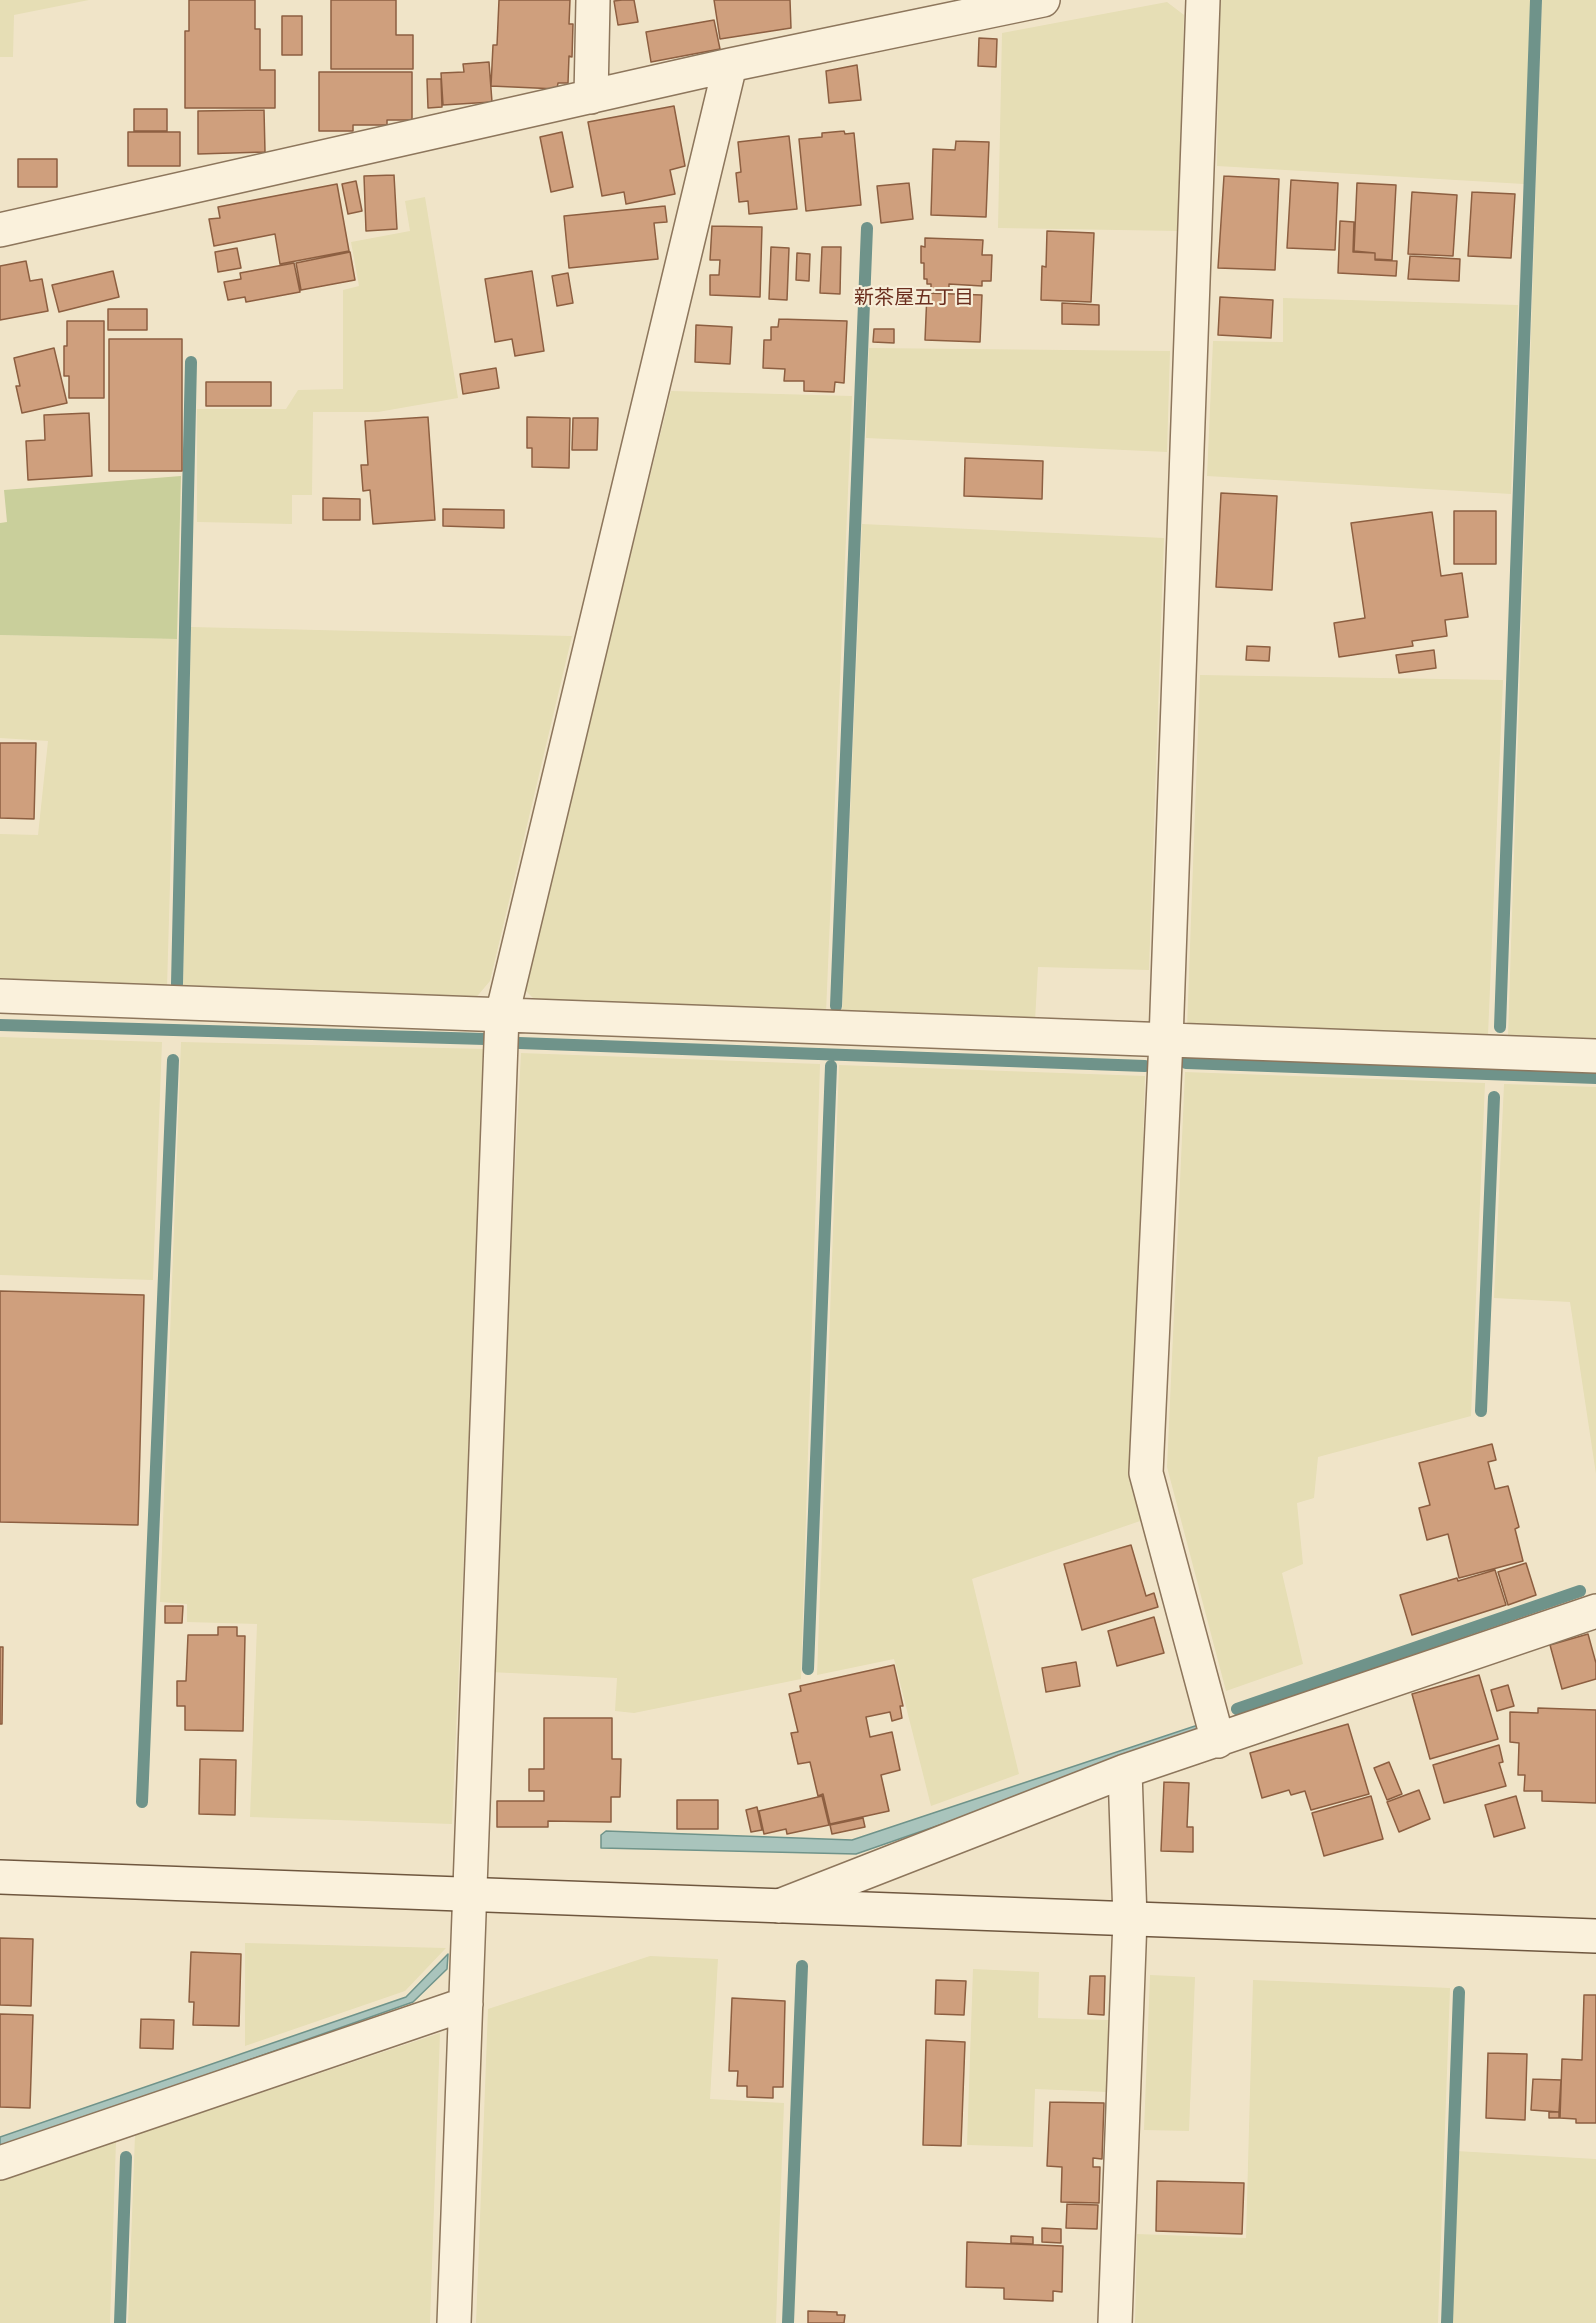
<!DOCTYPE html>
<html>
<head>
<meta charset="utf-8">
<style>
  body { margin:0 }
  canvas { display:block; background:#f0e4c8 }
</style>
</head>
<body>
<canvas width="1596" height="2323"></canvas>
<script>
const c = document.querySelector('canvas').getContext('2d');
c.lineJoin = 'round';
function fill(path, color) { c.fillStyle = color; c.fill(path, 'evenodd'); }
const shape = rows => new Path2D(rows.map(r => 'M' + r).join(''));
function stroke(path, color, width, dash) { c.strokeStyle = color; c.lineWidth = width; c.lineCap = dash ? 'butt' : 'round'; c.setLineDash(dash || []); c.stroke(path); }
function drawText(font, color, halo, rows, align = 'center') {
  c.font = font + ' "IBM Plex Serif","Noto Sans JP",serif'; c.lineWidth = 4.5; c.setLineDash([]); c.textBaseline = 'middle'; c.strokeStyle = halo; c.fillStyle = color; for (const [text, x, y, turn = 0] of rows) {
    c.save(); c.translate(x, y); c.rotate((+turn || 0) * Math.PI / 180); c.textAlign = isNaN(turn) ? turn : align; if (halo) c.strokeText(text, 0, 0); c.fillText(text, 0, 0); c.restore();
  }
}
const farmland = shape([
  [0,0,89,0,14,15,13,57,0,57],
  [1219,0,1531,0,1524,184,1217,166],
  [1542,0,1596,0,1596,1038,1508,1036],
  [1167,2,1184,15,1178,231,998,228,1002,33],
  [425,197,458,398,378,412,313,412,312,495,292,495,292,524,197,522,197,409,286,409,298,390,343,389,343,290,359,286,351,242,410,231,405,201],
  [1283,298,1518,305,1511,494,1207,476,1213,341,1283,342],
  [869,348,1170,351,1167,452,866,438],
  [671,391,852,396,826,1013,537,1002,524,989],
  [862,524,1164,538,1149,970,1038,967,1035,1021,842,1014],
  [191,627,572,636,490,981,474,1000,183,989],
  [0,635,177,639,167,988,0,982,0,834,38,835,48,741,0,738],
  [1200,675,1503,680,1488,1035,1187,1028],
  [0,1037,162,1042,153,1280,0,1275],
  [181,1042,486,1049,452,1824,250,1817,257,1624,187,1622,187,1604,160,1602],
  [521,1053,820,1064,801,1679,634,1713,615,1711,617,1678,489,1672],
  [839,1065,1145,1076,1133,1479,1143,1520,972,1579,1019,1774,931,1806,894,1659,817,1675],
  [1185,1072,1485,1083,1471,1416,1318,1457,1314,1498,1297,1503,1303,1564,1282,1573,1303,1664,1226,1691,1167,1467],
  [1504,1084,1596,1087,1596,1474,1570,1302,1494,1298],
  [245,1943,446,1948,405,1991,245,2046],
  [650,1956,718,1959,710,2099,784,2103,776,2323,476,2323,488,2009],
  [973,1969,1039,1972,1038,2018,1109,2020,1107,2092,1035,2089,1033,2147,967,2145],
  [1150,1975,1195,1977,1189,2131,1144,2130],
  [1253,1980,1450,1988,1438,2323,1135,2323,1137,2234,1246,2238],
  [440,2033,430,2323,128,2323,135,2135],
  [116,2141,110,2323,0,2323,0,2180],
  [1456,2151,1596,2159,1596,2323,1452,2323]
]);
const green = shape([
  [181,476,177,639,0,635,0,523,7,522,4,490]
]);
const water = shape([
  [1198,1725,1199,1735,856,1854,601,1848,601,1835,606,1831,852,1840,1198,1725],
  [448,1954,447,1969,413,2002,0,2148,0,2137,406,1997,448,1954]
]);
const stream = shape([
  [177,984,191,362],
  [836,1006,867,228],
  [0,1025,485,1039],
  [1500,1027,1536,0],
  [519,1043,1145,1066],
  [1186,1063,1596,1078],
  [1481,1411,1494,1097],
  [808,1669,831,1066],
  [1237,1709,1580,1591],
  [142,1802,173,1060],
  [120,2323,126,2157],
  [788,2323,802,1966],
  [1447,2323,1459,1992]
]);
const building = shape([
  [189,0,255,0,255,29,260,29,260,70,275,70,275,108,185,108,185,31,189,31,189,0],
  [331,0,396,0,396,35,413,35,413,69,331,69,331,0],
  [499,0,570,0,569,24,573,24,572,57,569,56,568,83,558,83,557,89,491,86,493,45,497,45,499,0],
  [622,0,634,0,638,22,618,25,614,1,622,0],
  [714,0,790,0,791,28,720,39,714,0],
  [282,16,302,16,302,55,282,55,282,16],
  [714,20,720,49,651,62,646,32,714,20],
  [979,38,997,39,996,67,978,66,979,38],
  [489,62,492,102,443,105,441,73,464,72,463,64,489,62],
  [857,65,861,100,829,103,826,71,857,65],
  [319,72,412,72,412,120,387,120,387,125,353,125,353,131,319,131,319,72],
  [427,79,441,79,442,107,428,108,427,79],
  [674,106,685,166,670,170,675,194,626,204,624,192,602,196,588,122,674,106],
  [134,109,167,109,167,131,134,131,134,109],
  [264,110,265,152,198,154,198,111,264,110],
  [844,131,845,134,854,133,861,205,806,211,799,139,822,137,822,133,844,131],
  [128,132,180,132,180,166,128,166,128,132],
  [562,132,573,187,551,192,540,137,562,132],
  [789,136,797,209,749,214,748,201,739,202,736,173,741,172,738,142,789,136],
  [956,141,989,142,986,217,931,215,933,149,955,150,956,141],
  [18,159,57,159,57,187,18,187,18,159],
  [394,175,397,229,366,231,364,176,394,175],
  [1224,176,1279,179,1275,270,1218,268,1224,176],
  [1291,180,1338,183,1335,250,1287,248,1291,180],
  [356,181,362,211,348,214,342,184,356,181],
  [909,183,913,219,881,223,877,186,909,183],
  [1357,183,1396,185,1392,260,1375,259,1375,253,1354,251,1357,183],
  [337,184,349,251,280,264,275,234,214,246,209,219,220,218,218,207,337,184],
  [1412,192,1457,195,1453,256,1408,254,1412,192],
  [1472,192,1515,194,1511,258,1468,256,1472,192],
  [665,206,667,222,654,223,658,259,569,268,564,216,665,206],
  [1340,221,1354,222,1353,252,1375,253,1375,260,1397,261,1396,276,1338,273,1340,221],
  [712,226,762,227,760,297,710,295,710,275,719,275,720,260,710,260,712,226],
  [1047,231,1094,233,1091,302,1041,300,1042,266,1046,267,1047,231],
  [925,238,983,240,982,255,992,255,991,281,982,281,982,286,949,284,949,291,931,290,931,284,927,284,927,279,924,279,924,263,921,263,921,246,925,247,925,238],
  [771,247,789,248,787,300,769,299,771,247],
  [822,247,841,247,840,294,820,293,822,247],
  [237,248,241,268,218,272,215,252,237,248],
  [350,252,355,280,301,290,296,263,350,252],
  [797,253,810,254,809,281,796,280,797,253],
  [1410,256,1460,259,1459,281,1408,279,1410,256],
  [26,261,30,281,42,279,48,311,0,320,0,266,26,261],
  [294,263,300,292,246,302,245,297,228,300,224,282,241,279,240,273,294,263],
  [113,271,119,297,59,312,52,285,113,271],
  [532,271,544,351,515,356,512,339,495,342,485,279,532,271],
  [568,273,573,303,557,306,552,276,568,273],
  [927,293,982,295,980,342,925,340,927,293],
  [1220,297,1273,300,1271,338,1218,335,1220,297],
  [1062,303,1099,305,1099,325,1062,324,1062,303],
  [108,309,147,309,147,330,108,330,108,309],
  [779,319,847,321,844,383,835,382,834,392,804,391,804,381,784,381,785,369,763,368,764,340,771,340,771,327,778,327,779,319],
  [67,321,104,321,104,398,69,398,69,376,64,376,64,346,67,346,67,321],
  [696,325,732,327,730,364,695,362,696,325],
  [874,329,894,329,894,343,873,342,874,329],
  [109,339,182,339,182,471,109,471,109,339],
  [54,348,67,403,22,413,16,386,20,386,14,358,54,348],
  [496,368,499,388,463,394,460,374,496,368],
  [206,382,271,382,271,406,206,406,206,382],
  [89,413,92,476,28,480,26,441,45,440,44,415,89,413],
  [428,417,435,520,373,524,370,490,363,491,361,465,368,465,365,421,428,417],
  [527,417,570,418,569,468,532,467,532,448,527,448,527,417],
  [573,418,598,418,597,450,572,450,573,418],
  [965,458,1043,461,1042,499,964,496,965,458],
  [1221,493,1277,496,1272,590,1216,587,1221,493],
  [323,498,360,499,360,520,323,520,323,498],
  [443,509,504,510,504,528,443,526,443,509],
  [1454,511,1496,511,1496,564,1454,564,1454,511],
  [1432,512,1441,576,1462,573,1468,617,1445,620,1447,636,1412,641,1413,646,1339,657,1334,623,1365,618,1351,523,1432,512],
  [1247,646,1270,647,1269,661,1246,660,1247,646],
  [1434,650,1436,668,1399,673,1396,655,1434,650],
  [0,743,36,743,34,819,0,818,0,743],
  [0,1291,144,1295,138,1525,0,1522,0,1291],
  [1492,1444,1496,1460,1488,1462,1495,1489,1508,1486,1519,1527,1515,1529,1523,1561,1459,1578,1448,1534,1427,1540,1419,1508,1430,1505,1419,1463,1492,1444],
  [1131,1545,1146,1596,1154,1593,1158,1607,1082,1630,1064,1564,1131,1545],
  [1526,1563,1536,1595,1508,1605,1498,1572,1526,1563],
  [1495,1570,1506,1605,1412,1635,1400,1595,1457,1578,1458,1581,1495,1570],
  [165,1606,183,1606,182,1623,165,1623,165,1606],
  [1154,1617,1164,1653,1117,1666,1108,1631,1154,1617],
  [218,1627,237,1627,237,1636,245,1636,243,1731,185,1730,185,1706,177,1706,177,1681,186,1681,188,1635,218,1635,218,1627],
  [1588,1634,1596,1663,1596,1679,1562,1689,1550,1645,1588,1634],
  [0,1647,3,1647,2,1724,0,1724,0,1647],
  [1076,1662,1080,1686,1046,1692,1042,1668,1076,1662],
  [894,1665,903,1706,900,1706,902,1718,892,1721,890,1712,866,1717,870,1737,892,1732,900,1770,881,1775,889,1811,830,1824,823,1794,818,1796,810,1762,798,1764,791,1733,798,1732,789,1694,801,1691,800,1686,894,1665],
  [1479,1675,1498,1739,1430,1759,1412,1694,1479,1675],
  [1508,1685,1514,1706,1497,1711,1491,1690,1508,1685],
  [1538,1708,1596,1710,1596,1803,1542,1801,1542,1791,1524,1791,1525,1775,1518,1775,1519,1743,1510,1742,1510,1712,1538,1713,1538,1708],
  [544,1718,612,1718,612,1759,621,1759,620,1797,611,1797,611,1822,548,1821,548,1827,497,1827,497,1801,544,1801,544,1791,529,1791,529,1769,544,1769,544,1718],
  [1348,1724,1369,1794,1311,1810,1305,1791,1291,1795,1289,1790,1262,1798,1250,1753,1348,1724],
  [1499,1745,1503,1762,1499,1763,1506,1786,1444,1803,1433,1765,1499,1745],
  [200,1759,236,1760,235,1815,199,1814,200,1759],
  [1389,1762,1402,1794,1387,1800,1374,1768,1389,1762],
  [1164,1782,1189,1783,1187,1827,1193,1827,1193,1852,1161,1851,1164,1782],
  [1419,1790,1430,1819,1399,1832,1387,1802,1419,1790],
  [822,1796,829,1825,787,1834,786,1829,764,1834,759,1811,822,1796],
  [1371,1796,1383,1839,1324,1856,1312,1813,1371,1796],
  [1516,1796,1525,1828,1494,1837,1485,1805,1516,1796],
  [677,1800,718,1800,718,1829,677,1829,677,1800],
  [757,1807,762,1830,751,1832,746,1810,757,1807],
  [863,1818,865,1827,832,1834,830,1825,863,1818],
  [0,1938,33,1939,31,2006,0,2005,0,1938],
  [191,1952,241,1954,239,2026,193,2025,194,2002,189,2002,191,1952],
  [1090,1976,1105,1976,1104,2015,1088,2014,1090,1976],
  [936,1980,966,1981,964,2015,935,2014,936,1980],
  [1584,1995,1596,1995,1596,2123,1576,2123,1576,2119,1560,2118,1562,2059,1582,2060,1584,1995],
  [732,1998,785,2001,783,2087,773,2087,773,2098,747,2097,747,2086,737,2086,738,2071,729,2071,732,1998],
  [0,2014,33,2015,30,2108,0,2107,0,2014],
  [141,2019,174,2020,173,2049,140,2048,141,2019],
  [926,2040,965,2042,961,2146,923,2145,926,2040],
  [1488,2053,1527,2054,1525,2120,1486,2118,1488,2053],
  [1533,2079,1561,2080,1559,2112,1531,2110,1533,2079],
  [1050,2102,1104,2103,1102,2159,1093,2158,1093,2167,1100,2167,1099,2203,1061,2202,1062,2167,1047,2166,1050,2102],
  [1549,2112,1559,2112,1559,2118,1549,2118,1549,2112],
  [1157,2181,1244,2183,1242,2234,1156,2231,1157,2181],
  [1067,2204,1098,2205,1097,2229,1066,2228,1067,2204],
  [1042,2228,1061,2229,1061,2243,1042,2242,1042,2228],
  [1011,2236,1033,2237,1033,2244,1011,2243,1011,2236],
  [967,2242,1063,2246,1062,2292,1053,2291,1053,2301,1004,2299,1004,2288,966,2287,967,2242],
  [808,2311,837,2312,837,2315,845,2315,844,2323,808,2323,808,2311]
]);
const street = shape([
  [1203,0,1166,1040,1146,1473,1218,1741],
  [591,97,593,0],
  [0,230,730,65,1043,0],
  [0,996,1596,1056],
  [779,1906,1125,1771,1596,1611],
  [0,2163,466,2004],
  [454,2323,502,1015,730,65],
  [1115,2323,1130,1919,1125,1771]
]);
const secondary = shape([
  [0,1877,1596,1936]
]);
const neighbourhoodNames = [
  ["新茶屋五丁目",914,298]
];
fill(farmland, '#e6deb5');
fill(green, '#c9cf9b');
fill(water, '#a9c4bc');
stroke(water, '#6f938a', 1.5);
stroke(stream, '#6f938a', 12);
fill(building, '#cf9f7d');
stroke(building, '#8d5f41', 1.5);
stroke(street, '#8d765c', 36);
stroke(secondary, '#6f573f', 36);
stroke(street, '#faf1dc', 33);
stroke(secondary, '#faf1dc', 33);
drawText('20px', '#6b2e1e', '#f7eed8', neighbourhoodNames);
</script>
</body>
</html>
